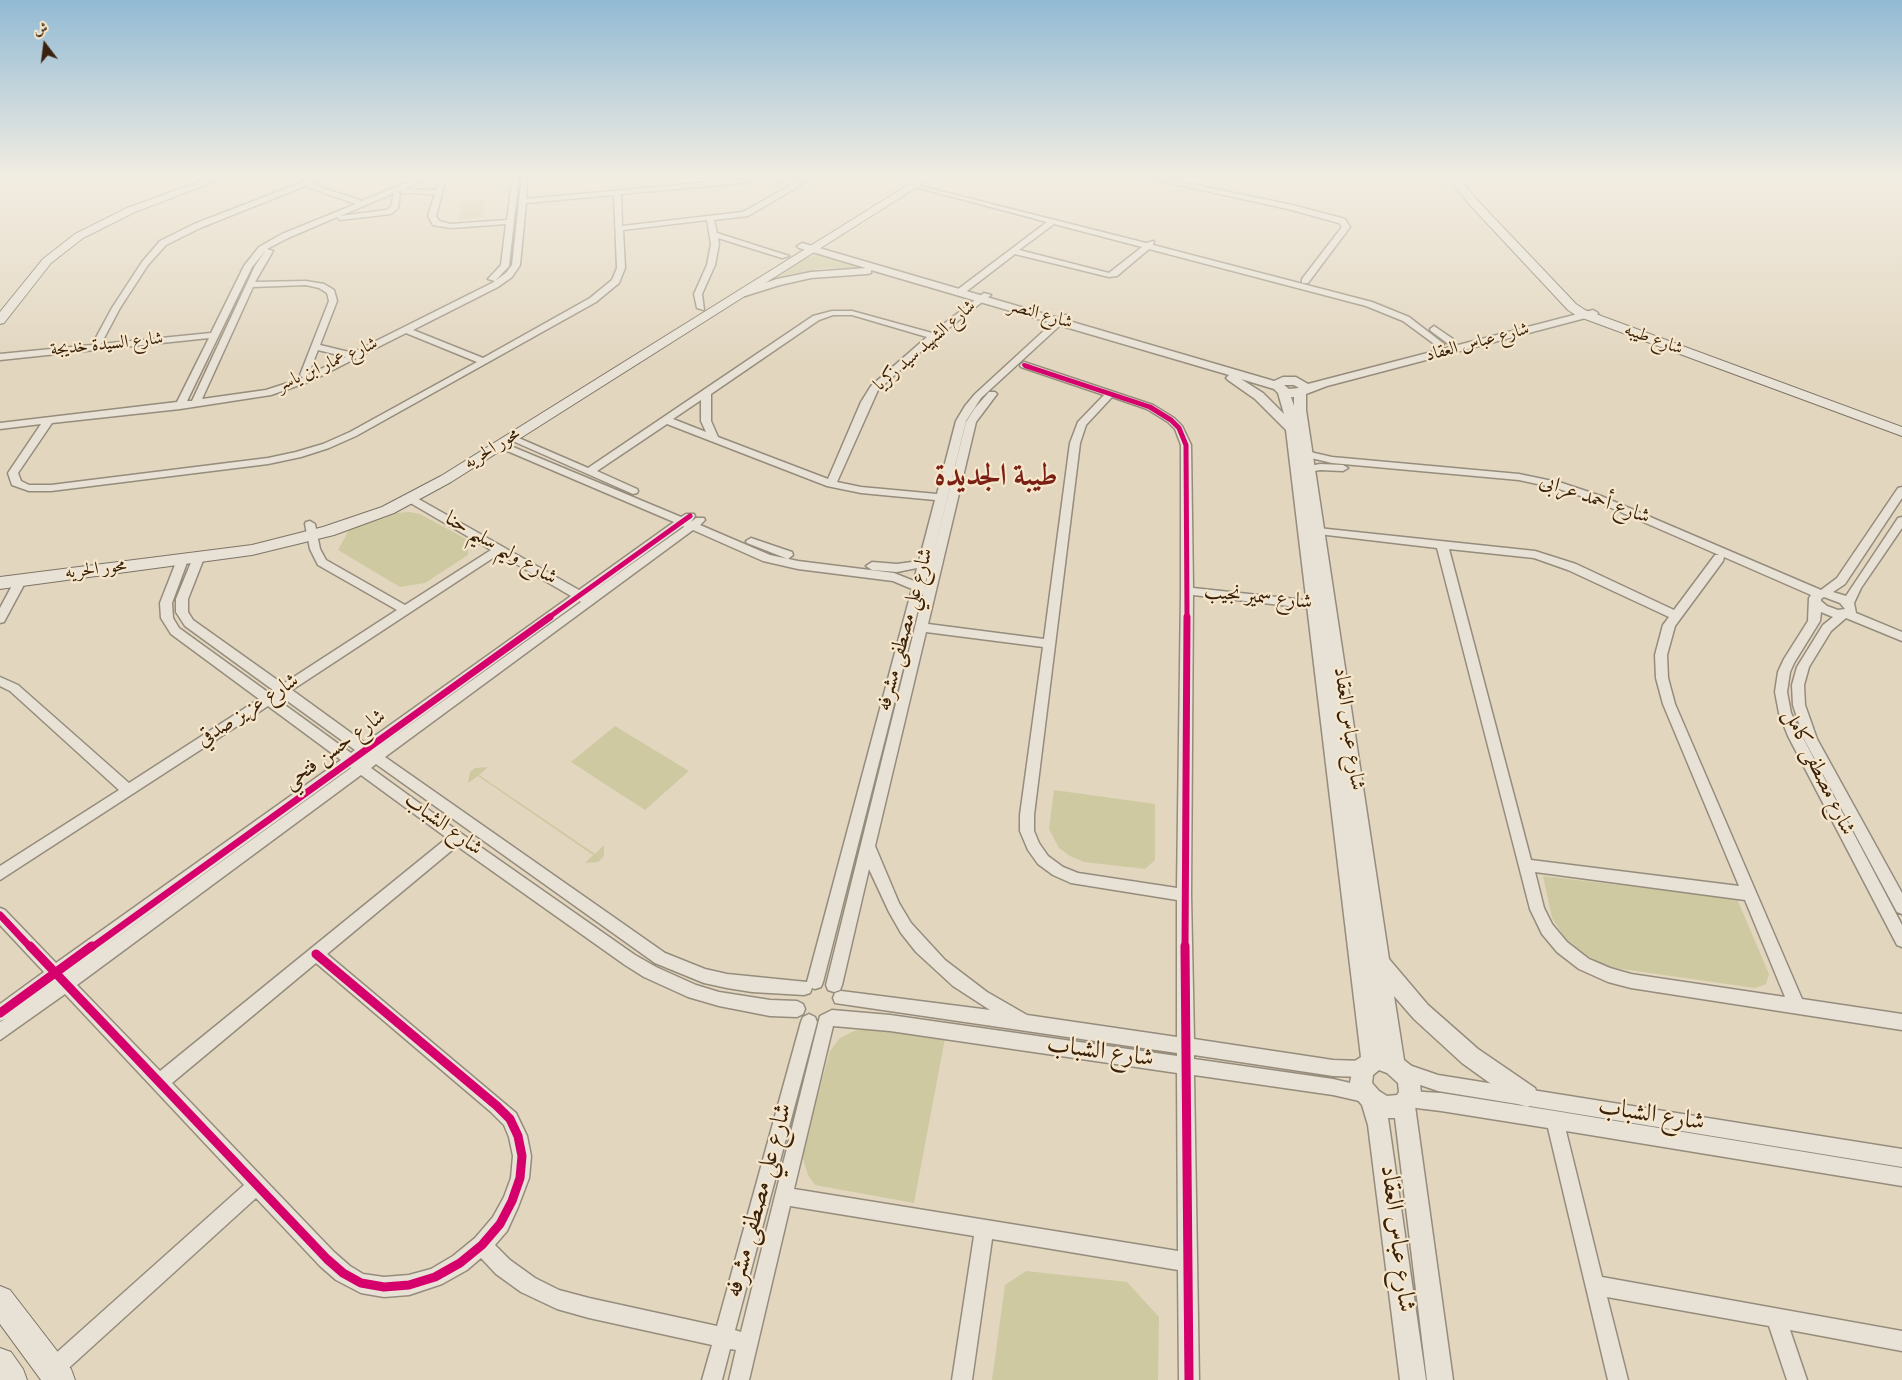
<!DOCTYPE html>
<html>
<head>
<meta charset="utf-8">
<style>
  body { margin:0 }
  #map { position:relative; width:1902px; height:1380px; overflow:hidden; background:#e2d6bf; font-family:"Sorts Mill Goudy",Amiri,serif }
  canvas { display:block }
  .north { position:absolute; left:20px; top:20px; width:50px; height:50px; -webkit-text-stroke:4px #f6e7cc; paint-order:stroke; rotate:345deg; font-size:14px; font-weight:700; line-height:20px; text-align:center; color:#3a230e }
  .north::after { content:''; display:block; margin:auto; width:18px; height:22px; background:#3a230e; clip-path:polygon(50% 0,100% 100%,50% 72%,0 100%) }
</style>
</head>
<body>
<div id="map">
<canvas width="1902" height="1380"></canvas>
<div class="north">ش</div>
</div>
<script>
const c = document.querySelector('canvas').getContext('2d');
c.lineJoin = 'round';
function fill(path, color) { c.fillStyle = color; c.fill(path, 'evenodd'); }
const shape = rows => new Path2D(rows.map(r => 'M' + r).join(''));
function stroke(path, color, width, dash) { c.strokeStyle = color; c.lineWidth = width; c.lineCap = dash ? 'butt' : 'round'; c.setLineDash(dash || []); c.stroke(path); }
function drawText(font, color, halo, rows, align = 'center') {
  c.font = font + ' "Sorts Mill Goudy",Amiri,serif'; c.lineWidth = 4.5; c.setLineDash([]); c.textBaseline = 'middle'; c.strokeStyle = halo; c.fillStyle = color; for (const [text, x, y, turn = 0] of rows) {
    c.save(); c.translate(x, y); c.rotate((+turn || 0) * Math.PI / 180); c.textAlign = isNaN(turn) ? turn : align; if (halo) c.strokeText(text, 0, 0); c.fillText(text, 0, 0); c.restore();
  }
}
const green = shape([
  [485,199,483,217,458,220,461,201],
  [815,255,826,255,867,268,823,268,777,277,806,258],
  [409,512,420,514,468,540,468,555,425,583,400,587,338,550,349,530,396,513],
  [615,726,689,771,645,810,571,762],
  [488,767,479,775,595,854,604,845,604,856,598,862,585,863,593,855,478,776,468,783,470,772,475,768],
  [1054,790,1155,804,1155,860,1145,869,1084,862,1070,856,1059,848,1049,829],
  [1543,876,1737,899,1769,974,1766,984,1755,988,1608,967,1586,955,1566,939,1552,918],
  [868,1028,945,1038,914,1203,815,1185,808,1175,803,1159,804,1145,830,1051,840,1038,854,1031],
  [1026,1271,1127,1282,1159,1317,1158,1380,992,1380,1005,1285]
]);
const minor = shape([
  [321,175,331,175,311,184,362,201,425,175,435,175,404,189,436,190,441,175,447,175,436,216,439,221,451,224,507,220,513,175,519,175,509,266,495,281,488,279,501,265,506,224,451,228,433,225,428,216,435,194,404,193,401,190,397,192,400,194,398,208,391,214,340,220,337,217,288,238,267,249,273,251,255,282,306,281,324,284,334,290,337,301,320,345,349,352,350,354,492,283,506,273,512,265,522,175,528,175,526,199,742,179,751,175,771,175,797,182,810,175,818,175,748,216,714,220,717,233,789,256,782,258,718,238,719,244,715,265,702,294,704,310,697,308,694,294,707,265,711,244,707,220,623,230,625,268,619,283,596,302,356,436,329,448,301,457,268,464,51,491,29,491,12,485,8,473,41,424,0,429,0,423,177,402,209,338,0,360,0,354,92,345,112,308,142,262,160,241,194,224,321,175],
  [760,176,791,185,743,212,622,226,621,194,743,183,760,176],
  [305,186,356,204,282,234,259,247,244,266,211,333,101,344,120,308,148,265,166,245,200,228,305,186],
  [394,193,391,207,386,210,340,216,394,193],
  [614,195,617,268,612,280,590,298,483,358,413,330,498,287,512,277,520,265,526,203,614,195],
  [266,250,255,266,192,401,187,401,252,267,266,250],
  [306,285,319,288,327,293,329,301,300,375,303,378,266,390,202,399,253,287,306,285],
  [406,333,477,362,350,432,323,444,296,452,268,458,51,485,29,485,21,481,18,473,52,423,180,409,271,395,311,381,406,333],
  [318,350,346,357,308,375,318,350],
  [1153,176,1292,205,1345,219,1350,227,1308,283,1302,283,1302,279,1342,227,1339,223,1288,209,1151,179,1150,178,1153,176],
  [912,184,1146,243,1154,241,1153,245,1372,302,1409,317,1444,344,1437,346,1403,321,1366,306,1149,249,1117,276,1109,277,1015,254,963,294,957,294,957,290,1047,222,912,186,912,184],
  [1054,224,1142,247,1109,273,1019,250,1054,224],
  [984,293,991,295,936,338,878,390,837,482,861,487,937,494,956,421,965,406,975,394,1061,315,1067,315,1067,319,981,398,966,421,932,560,966,422,975,408,989,392,995,392,997,394,976,422,928,624,1044,639,1070,443,1078,422,1104,395,1021,367,1020,365,1024,362,1153,405,1174,418,1182,426,1191,445,1193,588,1324,602,1330,606,1324,610,1193,595,1191,895,1194,1039,1333,1060,1363,1061,1369,1063,1371,1069,1369,1075,1363,1077,1333,1076,1194,1055,1194,1059,1333,1079,1368,1087,1374,1089,1377,1095,1374,1101,1368,1103,1333,1095,1194,1075,1199,1380,1179,1380,1178,1270,992,1239,972,1380,952,1380,974,1236,790,1206,749,1380,729,1380,736,1350,730,1349,722,1380,702,1380,712,1345,589,1318,557,1309,521,1292,496,1274,481,1258,467,1270,442,1284,409,1295,384,1297,361,1293,336,1280,320,1266,256,1198,60,1376,53,1379,46,1376,43,1369,46,1362,244,1185,65,994,0,1040,0,1022,5,1019,0,1021,0,1004,44,972,0,925,0,908,5,910,56,963,341,760,268,706,0,880,0,866,119,790,10,691,0,686,0,677,18,685,129,783,259,699,171,634,161,618,160,603,178,557,182,556,188,560,172,603,173,618,179,628,269,693,273,690,185,626,176,612,176,599,194,555,198,554,204,558,188,599,188,612,193,620,283,684,397,610,318,565,310,549,305,524,306,522,310,521,315,524,320,549,326,560,405,605,491,550,407,501,406,499,407,497,415,497,579,590,674,522,498,447,496,445,501,442,681,517,686,514,694,514,695,516,691,522,696,518,704,518,705,520,700,525,770,555,798,561,894,573,914,581,917,568,897,572,872,570,866,566,872,562,897,564,919,561,935,500,861,493,827,486,667,424,597,471,637,489,638,491,637,493,633,494,506,438,508,436,514,436,588,468,813,316,832,311,852,311,932,333,984,293],
  [833,315,852,315,927,337,871,386,861,402,828,479,718,437,711,421,711,394,819,320,833,315],
  [1112,397,1147,409,1168,422,1175,429,1181,445,1181,591,1177,888,1078,873,1063,867,1048,856,1039,843,1034,831,1034,815,1080,443,1086,425,1112,397],
  [701,400,701,421,706,432,673,419,701,400],
  [683,526,684,527,588,595,683,526],
  [693,530,763,561,798,569,893,581,912,589,807,982,727,974,705,969,665,953,385,757,693,530],
  [499,554,571,596,365,743,292,690,499,554],
  [930,566,925,587,924,586,930,566],
  [922,594,923,595,826,985,828,990,834,992,840,990,842,985,869,869,889,912,901,933,916,952,953,986,990,1010,841,991,835,993,833,998,835,1003,1177,1053,1177,1056,890,1015,832,1010,820,1016,741,1332,735,1330,817,1022,815,1017,809,1014,803,1017,801,1022,717,1326,589,1298,559,1290,535,1278,510,1260,495,1245,507,1231,518,1207,529,1178,531,1156,527,1136,516,1113,327,954,457,846,625,965,644,977,688,997,719,1006,770,1016,797,1017,803,1014,805,1009,803,1004,797,1001,770,1000,719,992,696,985,656,967,635,955,462,834,371,768,376,764,655,963,704,983,727,988,752,992,804,995,810,993,812,988,815,989,821,987,823,982,922,594],
  [580,601,581,602,375,750,580,601],
  [926,632,1043,647,1020,815,1020,831,1028,850,1038,864,1053,875,1071,883,1177,900,1177,1037,1027,1015,987,992,945,960,911,923,899,903,875,846,926,632],
  [282,697,355,750,351,753,278,700,282,697],
  [351,767,351,768,84,961,351,767],
  [361,775,447,838,160,1071,77,985,361,775],
  [316,963,491,1112,504,1125,509,1137,513,1156,511,1178,504,1197,493,1217,475,1238,453,1256,431,1269,409,1275,384,1277,363,1274,350,1266,334,1252,172,1083,316,963],
  [833,1026,890,1031,1177,1073,1178,1251,794,1189,833,1026],
  [1434,326,1453,339,1453,343,1447,343,1431,331,1430,329,1434,326],
  [1297,449,1332,457,1519,474,1562,483,1601,496,1821,590,1837,578,1898,488,1902,487,1902,498,1845,584,1833,592,1846,596,1898,518,1902,517,1902,528,1861,588,1854,603,1856,613,1902,632,1902,641,1846,618,1831,631,1809,667,1804,685,1805,705,1817,739,1902,893,1902,914,1897,912,1804,739,1793,705,1792,685,1797,667,1823,625,1833,617,1821,612,1820,621,1794,663,1790,672,1787,692,1791,713,1802,736,1902,925,1902,947,1897,945,1788,736,1779,713,1775,692,1778,672,1784,659,1808,621,1809,598,1811,595,1724,557,1723,561,1675,626,1667,655,1668,678,1675,704,1802,999,1902,1014,1902,1030,1631,988,1608,982,1579,969,1557,952,1542,934,1530,909,1437,548,1318,534,1313,531,1318,528,1535,551,1576,564,1674,610,1715,555,1719,555,1593,500,1556,488,1519,480,1332,463,1294,454,1292,452,1297,449],
  [1449,549,1534,558,1568,570,1669,617,1663,625,1655,655,1656,678,1663,704,1739,886,1531,860,1449,549],
  [1824,597,1840,603,1845,609,1838,610,1827,606,1821,601,1821,599,1824,597],
  [1535,872,1745,900,1785,997,1631,974,1610,968,1589,959,1567,942,1552,924,1544,908,1535,872],
  [1320,464,1343,465,1348,468,1343,471,1320,470,1298,474,1293,471,1294,469,1320,464],
  [751,538,792,552,793,555,788,559,747,543,746,541,751,538],
  [20,577,26,581,4,622,0,623,0,608,16,578,20,577],
  [1403,1063,1438,1075,1902,1149,1902,1167,1438,1091,1397,1077,1395,1071,1397,1065,1403,1063],
  [1408,1091,1441,1093,1555,1111,1902,1168,1902,1186,1566,1131,1602,1277,1902,1331,1902,1351,1790,1330,1807,1380,1787,1380,1769,1326,1607,1297,1628,1380,1608,1380,1548,1128,1441,1111,1408,1107,1402,1105,1399,1099,1402,1093,1408,1091]
]);
const tertiary = shape([
  [802,243,1274,381,1283,377,1296,377,1308,384,1593,310,1598,313,1597,315,1327,386,1306,394,1306,410,1389,959,1428,1005,1478,1049,1535,1088,1538,1096,1535,1104,1527,1107,1519,1104,1462,1063,1414,1019,1394,996,1404,1060,1414,1068,1420,1082,1421,1094,1415,1106,1453,1380,1427,1380,1395,1118,1388,1118,1426,1380,1400,1380,1368,1125,1362,1105,1355,1097,1350,1082,1355,1061,1361,1057,1286,430,1255,399,1228,380,1226,378,1229,375,871,270,871,273,867,274,811,278,780,285,745,296,741,295,740,293,741,291,777,279,811,272,866,268,799,248,797,246,802,243],
  [1241,379,1274,389,1278,393,1284,414,1263,393,1241,379],
  [1284,385,1294,385,1299,388,1289,389,1284,385],
  [1291,397,1294,397,1294,406,1291,397],
  [1379,1070,1387,1073,1398,1083,1399,1092,1397,1095,1387,1096,1379,1091,1372,1083,1373,1075,1379,1070]
]);
const secondary = shape([
  [217,175,232,175,135,212,83,238,51,263,4,323,0,324,0,312,43,259,75,234,127,208,217,175],
  [924,175,936,175,451,482,394,513,334,535,252,555,0,589,0,577,252,545,323,527,382,507,441,476,924,175],
  [1451,175,1461,175,1465,185,1477,200,1576,304,1585,310,1902,427,1902,436,1577,316,1568,310,1469,204,1455,186,1451,175],
  [0,1286,10,1290,71,1369,75,1380,41,1380,0,1324,0,1286],
  [0,1348,11,1352,23,1369,27,1380,0,1380,0,1348]
]);
const cyclewayFar3 = shape([
  [1024,365,1030,367]
]);
const cyclewayFar2 = shape([
  [1026,366,1150,407,1171,420,1179,428,1186,445,1187,618],
  [548,618,690,516]
]);
const cyclewayFar1 = shape([
  [0,915,31,948],
  [91,948,550,617],
  [1185,948,1187,617]
]);
const cycleway = shape([
  [30,946,327,1259,343,1273,361,1283,384,1287,409,1285,435,1277,460,1263,482,1245,500,1224,512,1201,520,1178,522,1156,518,1136,510,1119,497,1106,316,954],
  [1185,946,1189,1380],
  [0,1013,92,946]
]);
const farStreetnames = [
  ["شارع النصر",1040,316,16],
  ["شارع طيبه",1653,341,20],
  ["شارع عباس العقاد",1478,344,-15],
  ["شارع السيدة خديجة",107,346,-6],
  ["شارع الشهيد سيد زكريا",926,347,-41],
  ["شارع عمار ابن ياسر",328,366,-24],
  ["محور الحريه",493,450,-32],
  ["محور الحريه",96,571,-7]
];
const streetNames = [
  ["شارع أحمد عرابى",1594,501,19],
  ["شارع وليم سليم حنا",500,550,30],
  ["شارع سمير نجيب",1258,599,6],
  ["شارع علي مصطفى مشرفه",907,630,-75],
  ["شارع عزيز صدقي",249,712,-33],
  ["شارع عباس العقاد",1347,729,82],
  ["شارع حسن فتحي",336,751,-36],
  ["شارع مصطفى كامل",1817,773,64],
  ["شارع الشباب",442,826,36]
];
const nearStreetnames = [
  ["شارع الشباب",1100,1054,8],
  ["شارع الشباب",1651,1117,9],
  ["شارع علي مصطفى مشرفه",761,1201,-75],
  ["شارع عباس العقاد",1395,1239,83]
];
const townNames = [
  ["طيبة الجديدة",996,480]
];
fill(green, '#cec9a1');
stroke(minor, '#968c7c', 3);
stroke(tertiary, '#968c7c', 3);
stroke(secondary, '#7e7465', 2);
fill(minor, '#e7e1d6');
fill(tertiary, '#e7e1d6');
fill(secondary, '#e7e1d6');
stroke(cyclewayFar3, '#d6006c', 4);
stroke(cyclewayFar2, '#d6006c', 5);
stroke(cyclewayFar1, '#d6006c', 7);
stroke(cycleway, '#d6006c', 9);
const sky = c.createLinearGradient(0, 0, 0, 368);
sky.addColorStop(0, '#92bad4');
sky.addColorStop(0.48, '#f2ede2');
sky.addColorStop(1, '#f2ede200');
c.fillStyle = sky;
c.fillRect(0, 0, 1902, 368);
drawText('18px', '#3a230e', '#f6e7cc', farStreetnames);
drawText('21px', '#3a230e', '#f6e7cc', streetNames);
drawText('25px', '#3a230e', '#f6e7cc', nearStreetnames);
drawText('bold 31px', '#7a1f14', '#f6e7cc', townNames);
</script>
</body>
</html>
